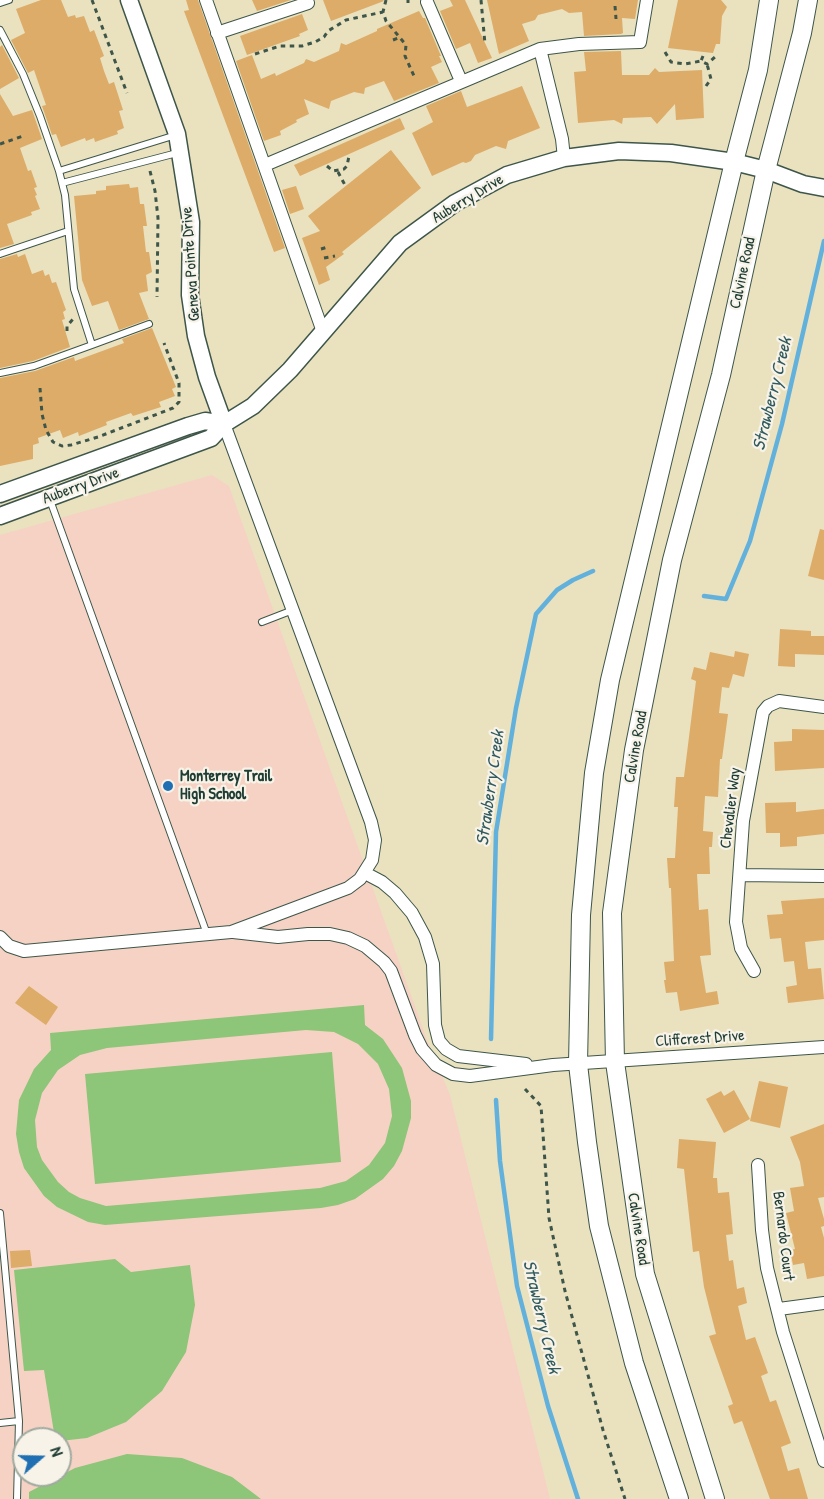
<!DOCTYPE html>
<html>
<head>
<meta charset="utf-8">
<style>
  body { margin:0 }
  #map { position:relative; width:824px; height:1499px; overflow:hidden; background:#eae1bf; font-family:"Patrick Hand",sans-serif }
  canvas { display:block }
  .north { position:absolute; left:12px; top:1427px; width:60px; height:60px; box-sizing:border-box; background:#f7f3e8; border:2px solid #a1aaa0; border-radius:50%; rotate:70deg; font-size:16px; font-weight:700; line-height:24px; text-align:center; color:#1f3d34 }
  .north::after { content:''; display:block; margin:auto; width:21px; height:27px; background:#1f6fb2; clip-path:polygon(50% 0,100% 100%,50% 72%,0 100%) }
</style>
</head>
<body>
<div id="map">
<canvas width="824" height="1499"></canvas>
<div class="north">N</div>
</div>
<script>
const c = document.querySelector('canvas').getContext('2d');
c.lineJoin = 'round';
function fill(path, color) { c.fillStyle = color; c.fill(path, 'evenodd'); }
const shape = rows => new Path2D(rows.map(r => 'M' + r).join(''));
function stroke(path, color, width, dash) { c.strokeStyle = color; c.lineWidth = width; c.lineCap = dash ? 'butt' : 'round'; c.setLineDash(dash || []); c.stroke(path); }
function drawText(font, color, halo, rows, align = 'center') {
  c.font = font + ' "Patrick Hand",sans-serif'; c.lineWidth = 4.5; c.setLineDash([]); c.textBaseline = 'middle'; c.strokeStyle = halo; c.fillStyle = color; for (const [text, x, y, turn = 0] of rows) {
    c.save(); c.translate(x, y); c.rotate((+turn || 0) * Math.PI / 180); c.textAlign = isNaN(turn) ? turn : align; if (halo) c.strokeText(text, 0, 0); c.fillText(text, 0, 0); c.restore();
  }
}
const built = shape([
  [212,475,229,486,426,1037,450,1095,550,1499,0,1499,0,535],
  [24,1439,60,1439,60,1475,24,1475]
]);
const green = shape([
  [364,1005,365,1025,383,1039,402,1068,411,1101,411,1118,402,1151,394,1166,383,1179,355,1199,338,1205,321,1208,105,1225,88,1222,57,1207,44,1196,24,1168,19,1152,16,1134,19,1100,34,1069,51,1050,50,1033],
  [306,1030,334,1032,358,1044,378,1064,389,1089,392,1116,385,1143,369,1165,346,1181,320,1188,106,1206,80,1198,69,1192,58,1182,42,1160,37,1147,35,1120,42,1093,58,1070,80,1055,107,1048],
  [332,1052,341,1162,95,1184,85,1074],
  [115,1259,131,1272,190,1265,195,1305,186,1352,162,1391,126,1422,87,1438,60,1441,60,1439,55,1439,44,1370,24,1371,14,1270],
  [127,1454,182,1458,232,1477,261,1499,29,1499,29,1492,75,1468]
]);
const stream = shape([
  [704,596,726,599,750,541,782,424,824,241],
  [491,1039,496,832,516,708,536,614,557,590,573,580,593,571],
  [496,1100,500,1161,517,1286,548,1406,578,1499]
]);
const building = shape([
  [41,0,61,0,68,17,75,15,76,18,84,16,90,32,94,30,104,56,100,58,104,71,109,84,114,82,123,110,119,111,124,128,117,131,118,134,95,142,94,138,86,141,85,138,61,147,56,134,52,135,42,106,46,105,34,70,28,73,11,40,25,33,16,9],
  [186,0,198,0,285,248,274,252,184,11,189,10],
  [252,0,291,0,257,11],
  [323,0,383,0,384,1,331,21],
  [450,0,465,0,492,58,478,63,470,43,456,49,440,11,453,6],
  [487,0,638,0,635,19,622,18,623,33,621,34,584,36,582,12,569,13,562,9,538,15,535,20,522,24,529,41,499,54],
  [678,0,721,0,727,7,722,16,720,44,716,44,713,53,668,48],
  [419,11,423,18,425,18,441,56,439,56,442,62,431,67,439,83,394,101,384,81,365,88,364,94,354,92,331,101,329,109,304,99,309,114,296,120,297,122,280,131,281,135,264,141,236,61,252,55,261,79,275,73,276,76,304,63,306,59,314,62,339,51,341,43,346,45,377,31,377,29],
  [302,14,308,30,299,34,300,36,247,55,240,36],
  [2,45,19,78,0,89,0,47],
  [621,51,622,75,649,75,655,68,659,72,702,70,704,118,676,120,675,104,657,124,651,117,623,118,622,124,614,120,578,123,574,72,586,71,584,52],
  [522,86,540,128,508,141,506,149,496,146,475,155,471,161,466,163,463,162,432,176,412,133,433,122,426,106,461,91,467,107],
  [0,94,13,116,32,110,42,139,20,148,28,171,31,170,37,187,34,188,37,195,35,196,40,209,31,212,32,215,7,224,14,244,0,248],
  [400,118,405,129,300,176,294,165],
  [391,150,421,188,342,252,344,254,326,267,330,280,319,285,302,238,320,231,308,216],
  [129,184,130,188,138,187,140,204,144,204,147,226,143,226,146,252,149,252,152,272,146,275,148,291,139,293,149,319,119,330,108,301,92,306,82,280,74,196,96,194,96,191,106,190,106,186],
  [296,186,304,209,290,214,282,190],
  [17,254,18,257,25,254,32,274,43,270,45,276,49,274,52,283,56,282,66,310,63,312,65,319,62,320,70,347,33,361,0,368,0,259],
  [152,328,176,387,172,389,175,396,159,402,161,407,133,416,131,413,106,422,107,425,79,436,78,432,63,438,60,430,38,438,39,443,33,445,33,459,0,466,0,378,35,371,74,357,75,361,124,343,122,339],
  [820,529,824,530,824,580,808,576],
  [780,629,811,631,811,636,824,636,824,655,795,654,795,667,778,666],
  [735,651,749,654,744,677,733,674,729,688,722,687,719,713,728,714,722,759,720,759,718,797,705,796,703,831,713,832,712,847,709,847,710,874,697,874,699,910,708,909,711,955,700,956,706,993,717,991,719,1004,680,1011,677,992,666,993,664,980,666,980,664,962,674,961,671,888,669,888,667,858,675,858,678,807,674,807,676,777,684,777,696,681,691,679,694,667,706,670,710,652,734,657],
  [792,729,824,730,824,768,775,771,774,742,792,741],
  [796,802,796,812,824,809,824,834,797,837,797,846,780,847,780,833,766,833,765,803],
  [824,898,824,940,805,942,808,969,821,968,824,999,788,1003,786,987,797,985,794,961,784,962,781,938,770,939,767,915,783,914,781,901],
  [29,986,58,1007,46,1025,15,1003],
  [759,1081,788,1087,780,1128,750,1121],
  [734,1090,750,1119,724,1133,706,1099,721,1091,724,1096],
  [824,1124,824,1197,818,1198,824,1219,824,1226,821,1227,824,1238,824,1276,807,1279,804,1263,793,1265,790,1250,795,1249,786,1213,794,1211,790,1188,804,1186,800,1162,790,1137],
  [679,1139,716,1142,713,1178,717,1178,718,1193,729,1192,733,1234,726,1235,729,1261,733,1260,737,1289,744,1287,747,1303,738,1306,746,1340,755,1337,768,1373,761,1376,770,1402,776,1400,791,1443,781,1447,788,1471,799,1468,808,1499,770,1499,742,1421,734,1424,728,1406,733,1404,709,1336,716,1334,704,1287,699,1251,693,1252,684,1169,677,1168],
  [30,1250,32,1266,11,1268,10,1251]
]);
const path = shape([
  [92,0,127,93],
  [386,0,383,12,386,21,406,45,405,56,414,76],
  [481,0,485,44],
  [408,3,408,0],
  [615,6,616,19],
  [393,40,401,37],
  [665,52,671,62,685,64,701,61],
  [255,54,280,46,302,46,315,42,324,37,328,31,346,20,383,12],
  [703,56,701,61,707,64,715,57],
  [706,86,711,79,707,64],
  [0,144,23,136],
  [327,166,333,171,344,169,347,166,349,156],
  [150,171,155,191,158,218,157,297],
  [338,172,346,187],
  [321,249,328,247],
  [324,258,335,256],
  [67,331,67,326,74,318],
  [40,388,42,414,46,430,53,442,62,446,71,445,98,437,173,408,179,402,179,383,164,343],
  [525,1089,541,1106,549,1218,565,1291,603,1430,625,1499]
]);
const service = shape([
  [0,3,9,0],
  [0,30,23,74,40,116,59,171,65,195,74,289,92,345,34,366,0,373],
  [59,171,176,135],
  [62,183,177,153],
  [0,254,68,231],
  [92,345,149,324],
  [50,500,207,934],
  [262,622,293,610],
  [0,1213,19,1421,17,1499],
  [0,1423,19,1421]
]);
const minor = shape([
  [206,0,323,332],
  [427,2,461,81],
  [217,33,308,3],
  [540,49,562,139,564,158],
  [265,165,540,49,579,44,640,42,647,0],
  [365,873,382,882,395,893,412,913,425,937,433,964,435,1025,439,1041,446,1049,458,1056,526,1064],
  [740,875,824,876],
  [233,932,278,937,308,934,330,934,348,938,365,946,384,962,391,971,415,1035,422,1049,436,1065,453,1074,470,1076,553,1065,824,1047],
  [0,937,9,946,24,951,231,932,348,888,360,879,372,860,375,840,371,822,224,424],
  [754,971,741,948,736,922,743,821,763,712,768,706,779,701,824,707],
  [758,1165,762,1230,767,1268,783,1332,824,1461],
  [779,1309,824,1303]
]);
const tertiary = shape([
  [129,0,177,134,191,222,190,295,196,336,207,377,224,424],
  [0,494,188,426,205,421,224,424],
  [0,516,211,438,224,424,253,406,290,370,400,243,455,203,507,175,564,158,619,151,671,153,734,162,766,170,803,184,824,188]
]);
const secondary = shape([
  [679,1499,634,1363,599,1226,587,1142,578,1064,581,915,594,773,610,680,734,162,758,70,769,0],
  [715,1499,645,1274,615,1062,612,913,634,750,672,560,721,375,766,170,802,33,808,0]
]);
const markers = [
  [168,786,6,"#1f6fb2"]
];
const streetNames = [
  ["Auberry Drive",468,199,-31],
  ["Geneva Pointe Drive",191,264,-94],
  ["Calvine Road",743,273,-78],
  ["Auberry Drive",81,486,-20],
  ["Calvine Road",636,747,-80],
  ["Chevalier Way",731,808,-83],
  ["Cliffcrest Drive",700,1039,-4],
  ["Calvine Road",638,1229,81],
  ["Bernardo Court",783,1236,83]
];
const poiNames = [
  ["Monterrey Trail",180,777],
  ["High School",180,795]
];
const waterNames = [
  ["Strawberry Creek",773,394,-76],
  ["Strawberry Creek",491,788,-82],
  ["Strawberry Creek",541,1317,77]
];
fill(built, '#f6d2c4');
fill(green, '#8dc579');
stroke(stream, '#62b1dc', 4.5);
fill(building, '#ddac68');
stroke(service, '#3d5649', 8);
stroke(minor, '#3d5649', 14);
stroke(tertiary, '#3d5649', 19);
stroke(secondary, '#3d5649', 20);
stroke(path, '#3d5649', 3, [4.5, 4.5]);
stroke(service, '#fff', 6);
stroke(minor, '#fff', 12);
stroke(tertiary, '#fff', 16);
stroke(secondary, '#fff', 18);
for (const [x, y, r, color] of markers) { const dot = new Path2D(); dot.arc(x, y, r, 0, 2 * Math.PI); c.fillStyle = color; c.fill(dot); stroke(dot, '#f7f3e8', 2); }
drawText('16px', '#1f3d34', '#f7f3e8', streetNames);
drawText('bold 16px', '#1f3d34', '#f7f3e8', poiNames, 'left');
drawText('italic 18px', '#305a5e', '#f7f3e8', waterNames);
</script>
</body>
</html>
